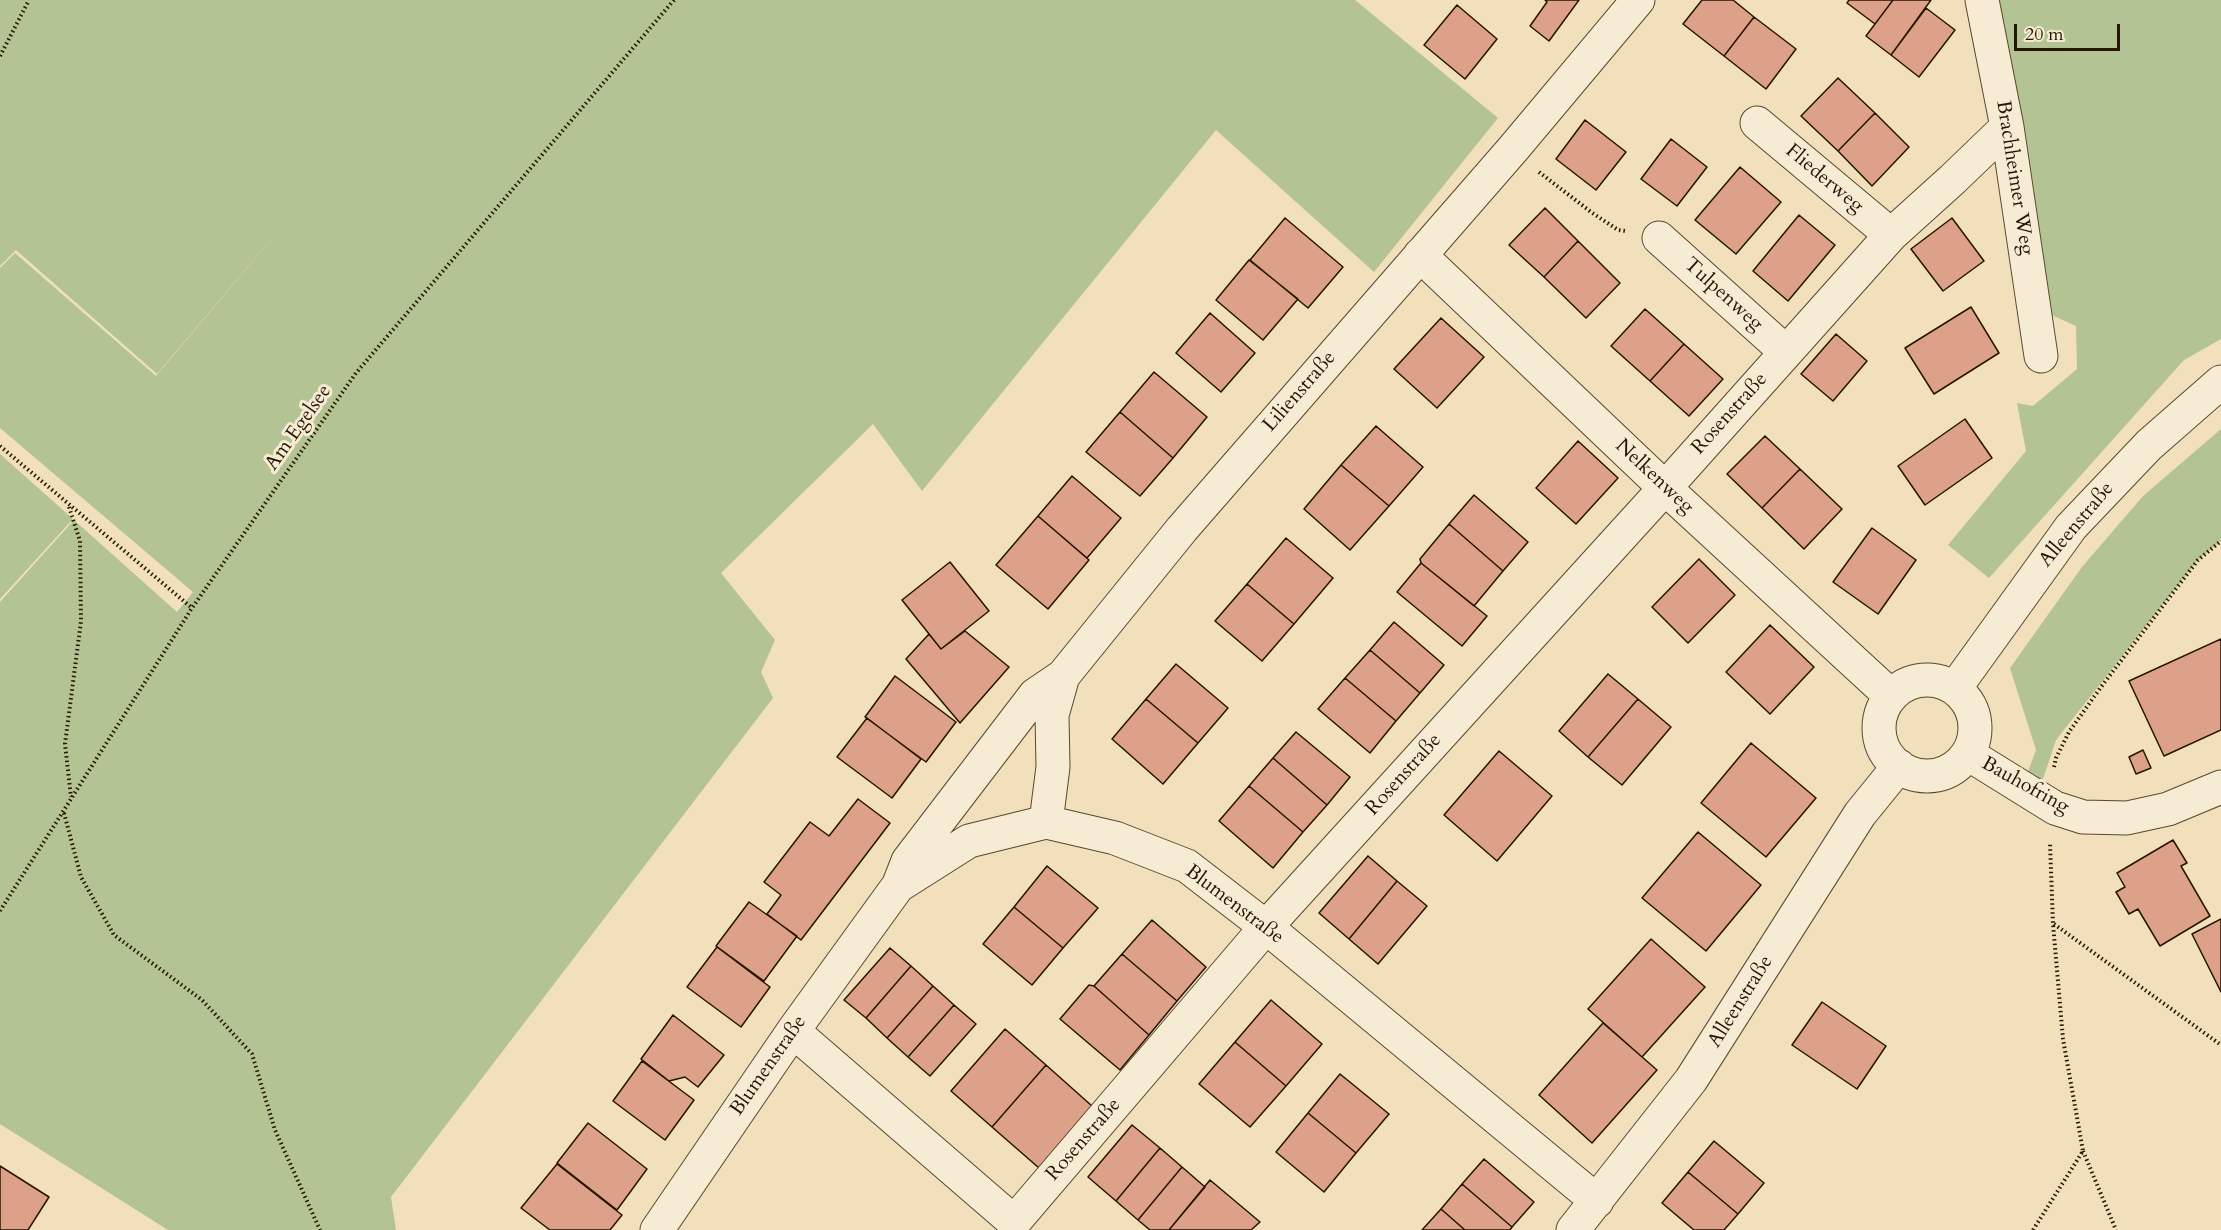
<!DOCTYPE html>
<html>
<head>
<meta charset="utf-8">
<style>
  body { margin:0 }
  #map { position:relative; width:2221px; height:1230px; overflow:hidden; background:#f1e0bb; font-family:Cardo,serif }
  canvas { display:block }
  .scale { position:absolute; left:2014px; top:24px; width:106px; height:27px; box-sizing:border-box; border:3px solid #261500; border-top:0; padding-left:8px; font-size:18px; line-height:21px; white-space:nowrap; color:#261500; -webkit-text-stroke:4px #f6ebd3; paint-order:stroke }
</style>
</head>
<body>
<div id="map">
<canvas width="2221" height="1230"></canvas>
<div class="scale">20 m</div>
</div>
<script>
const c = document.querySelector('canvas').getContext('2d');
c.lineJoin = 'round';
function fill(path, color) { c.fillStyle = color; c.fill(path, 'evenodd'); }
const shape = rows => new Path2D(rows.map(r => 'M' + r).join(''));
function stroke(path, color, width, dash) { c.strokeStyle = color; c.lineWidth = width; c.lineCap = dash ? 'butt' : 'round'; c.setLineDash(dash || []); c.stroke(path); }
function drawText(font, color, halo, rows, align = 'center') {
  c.font = font + ' Cardo,serif'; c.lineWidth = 6; c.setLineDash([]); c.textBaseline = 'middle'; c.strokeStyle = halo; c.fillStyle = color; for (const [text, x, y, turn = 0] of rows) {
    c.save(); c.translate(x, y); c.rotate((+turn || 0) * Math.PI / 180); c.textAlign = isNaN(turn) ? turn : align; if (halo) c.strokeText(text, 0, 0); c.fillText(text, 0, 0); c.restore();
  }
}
const green = shape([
  [0,0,1355,0,1498,118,1374,272,1216,130,922,491,873,424,721,573,775,640,761,672,773,698,391,1197,396,1230,168,1230,0,1124,0,602,74,520,177,612,193,592,0,428,0,268,15,253,156,376,306,198,157,374,16,250,0,266],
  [1993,0,2221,0,2221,339,2184,360,1989,578,1948,545,2026,451,2017,403,2033,406,2077,369,2076,326,2047,313],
  [2221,429,2221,541,2198,560,2056,740,2041,785,2026,777,2036,750,2010,668,2082,567,2143,496],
  [0,454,73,519,0,599]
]);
const building = shape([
  [1545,0,1579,0,1549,41,1530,26,1547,2,1545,0],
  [1702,0,1733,0,1754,17,1724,56,1683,24,1702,0],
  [1849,0,1893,0,1875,24,1847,3,1849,0],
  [1893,0,1931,0,1891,55,1866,36,1893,0],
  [1457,5,1497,39,1465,79,1424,45,1457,5],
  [1926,8,1955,30,1919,77,1891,55,1926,8],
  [1754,17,1796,49,1766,89,1724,56,1754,17],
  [1838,78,1875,113,1838,151,1801,116,1838,78],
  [1875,113,1909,147,1872,186,1838,151,1875,113],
  [1585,120,1626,152,1596,190,1556,159,1585,120],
  [1671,139,1707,167,1677,206,1641,179,1671,139],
  [1740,167,1781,202,1736,254,1695,220,1740,167],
  [1545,208,1578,241,1544,277,1509,245,1545,208],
  [1799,215,1835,245,1788,301,1753,271,1799,215],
  [1285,218,1343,267,1308,308,1250,260,1285,218],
  [1952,218,1984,261,1943,291,1911,249,1952,218],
  [1578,241,1620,283,1586,318,1544,277,1578,241],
  [1249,260,1298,299,1263,340,1216,300,1249,260],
  [1971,307,1999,353,1934,394,1905,348,1971,307],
  [1645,309,1684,344,1650,381,1611,346,1645,309],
  [1210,313,1255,353,1221,392,1176,353,1210,313],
  [1441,318,1484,357,1437,408,1394,369,1441,318],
  [1836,334,1867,361,1833,401,1801,374,1836,334],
  [1684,344,1723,379,1689,416,1650,381,1684,344],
  [1154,372,1207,417,1173,458,1120,412,1154,372],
  [1120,412,1173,458,1140,496,1086,452,1120,412],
  [1965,419,1992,458,1925,505,1898,466,1965,419],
  [1376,426,1423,467,1389,506,1341,465,1376,426],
  [1765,436,1800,469,1762,508,1727,474,1765,436],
  [1578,441,1618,478,1576,524,1536,488,1578,441],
  [1341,465,1389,506,1350,550,1304,509,1341,465],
  [1800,469,1842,509,1804,549,1762,508,1800,469],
  [1072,476,1121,518,1087,558,1038,516,1072,476],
  [1474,495,1528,542,1503,571,1449,524,1474,495],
  [1038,516,1089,560,1048,609,996,565,1038,516],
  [1449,524,1503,571,1474,606,1421,563,1420,559,1449,524],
  [1872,528,1916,560,1878,614,1833,582,1872,528],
  [1286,538,1333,578,1294,624,1247,584,1286,538],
  [1699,559,1735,595,1688,643,1652,607,1699,559],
  [950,562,989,611,941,649,902,600,950,562],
  [1421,563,1487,616,1462,646,1397,592,1421,563],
  [1247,584,1294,624,1262,661,1215,621,1247,584],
  [1394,622,1444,665,1420,693,1370,650,1394,622],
  [1770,625,1814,667,1770,714,1726,672,1770,625],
  [965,631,1009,667,960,723,906,659,929,634,941,649,965,631],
  [2221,639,2221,730,2164,756,2129,681,2221,639],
  [1370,650,1420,693,1396,721,1345,678,1370,650],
  [1176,664,1228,708,1198,743,1146,699,1176,664],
  [1608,674,1638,699,1588,757,1559,731,1608,674],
  [895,676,956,722,926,762,865,717,895,676],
  [1345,678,1396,721,1370,753,1318,709,1345,678],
  [1146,699,1198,743,1163,784,1112,739,1146,699],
  [1638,699,1671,727,1622,785,1588,757,1638,699],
  [867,718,921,759,892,798,837,757,867,718],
  [1296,732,1350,777,1327,805,1273,758,1296,732],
  [1751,743,1816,798,1766,857,1701,803,1751,743],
  [2143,750,2151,768,2136,774,2129,757,2143,750],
  [1499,751,1552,796,1497,861,1444,815,1499,751],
  [1273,758,1327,805,1303,832,1249,786,1273,758],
  [1249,786,1303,832,1273,868,1219,821,1249,786],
  [858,799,890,823,801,940,767,914,781,895,764,882,810,822,829,836,858,799],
  [1698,832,1761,885,1706,951,1642,898,1698,832],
  [2173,840,2187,863,2181,866,2210,916,2160,946,2138,909,2129,914,2116,892,2125,887,2117,873,2173,840],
  [1368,856,1397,881,1349,939,1319,913,1368,856],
  [1047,866,1098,908,1063,948,1014,907,1047,866],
  [1397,881,1427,906,1378,964,1349,939,1397,881],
  [749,902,797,936,764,981,716,946,749,902],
  [1014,907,1063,948,1032,985,983,944,1014,907],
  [2221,919,2221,992,2192,934,2221,919],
  [1152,920,1206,967,1177,1001,1122,954,1152,920],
  [1651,939,1705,987,1642,1057,1588,1009,1651,939],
  [717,947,770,987,741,1027,687,987,717,947],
  [890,948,911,966,866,1018,844,1000,890,948],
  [1122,954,1177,1001,1149,1035,1094,986,1122,954],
  [911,966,933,986,887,1038,866,1018,911,966],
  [1089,985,1094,986,1149,1035,1120,1070,1060,1019,1089,985],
  [933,986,954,1005,908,1057,887,1038,933,986],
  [1271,1000,1322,1044,1286,1086,1235,1042,1271,1000],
  [1822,1002,1886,1046,1857,1089,1792,1045,1822,1002],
  [954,1005,976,1024,930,1076,908,1057,954,1005],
  [673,1015,724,1055,698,1087,685,1077,669,1081,641,1059,673,1015],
  [1603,1023,1657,1070,1592,1143,1539,1095,1603,1023],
  [1005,1029,1046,1065,992,1127,951,1091,1005,1029],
  [1235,1042,1286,1086,1250,1127,1199,1084,1235,1042],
  [642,1061,694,1100,665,1140,613,1101,642,1061],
  [1046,1065,1092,1106,1039,1168,992,1127,1046,1065],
  [1340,1074,1389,1114,1356,1153,1308,1113,1340,1074],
  [1308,1113,1356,1153,1324,1192,1276,1152,1308,1113],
  [588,1123,647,1169,617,1210,557,1163,588,1123],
  [1132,1125,1160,1148,1116,1201,1088,1177,1132,1125],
  [1714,1141,1764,1183,1738,1214,1688,1172,1714,1141],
  [1160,1148,1182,1167,1138,1220,1116,1201,1160,1148],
  [1484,1159,1534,1202,1512,1227,1462,1184,1484,1159],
  [557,1164,622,1215,610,1230,550,1230,521,1208,557,1164],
  [0,1166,49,1197,28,1230,0,1230,0,1166],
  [1182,1167,1205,1187,1169,1230,1150,1230,1138,1220,1182,1167],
  [1688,1172,1738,1214,1724,1230,1694,1230,1662,1203,1688,1172],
  [1210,1180,1260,1222,1251,1230,1169,1230,1210,1180],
  [1462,1184,1512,1227,1510,1230,1465,1230,1441,1209,1462,1184],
  [1441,1209,1465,1230,1422,1230,1441,1209]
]);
const path = shape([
  [0,56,29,0],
  [1539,172,1591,212,1618,230,1626,231],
  [0,446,192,608],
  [69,507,80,541,81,621,65,744,71,797],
  [2054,767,2056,758,2069,732,2101,687,2198,560,2221,541],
  [64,813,81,877,114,935,202,1000,252,1054,275,1130,320,1230],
  [0,911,192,608,356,373,674,0],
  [2054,924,2221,1045],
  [2083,1151,2116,1230],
  [2033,1230,2083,1151,2063,1039,2053,924,2050,843]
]);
const street = shape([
  [1982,0,2007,127,2041,356],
  [1757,123,1891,235],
  [1659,238,1786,352],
  [1420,255,1665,488,1891,696],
  '1879 728a48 48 0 1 1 96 0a48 48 0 1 1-96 0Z',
  [1955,688,2071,527,2149,445,2221,382],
  [1968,754,2055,808,2083,817,2127,818,2168,809,2221,787],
  [1046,822,1053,767,1052,715,1063,676,1182,529,1513,149,1638,0],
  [899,884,908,861,1035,695,1063,676],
  [793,1031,1014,1222,1266,927,1665,488,1891,235,1953,179,2007,127],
  [657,1230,793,1031,898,886,969,841,1046,822,1115,838,1187,866,1266,927,1597,1201],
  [1573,1230,1691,1080,1860,814,1899,766]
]);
const streetNames = [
  ["Brachheimer Weg",2014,178,81],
  ["Fliederweg",1824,179,40],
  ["Tulpenweg",1723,295,42],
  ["Lilienstraße",1300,392,-49],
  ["Rosenstraße",1730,414,-48],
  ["Am Egelsee",299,428,-55],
  ["Nelkenweg",1654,477,43],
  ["Alleenstraße",2077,525,-50],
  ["Rosenstraße",1404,775,-48],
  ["Bauhofring",2025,786,29],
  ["Blumenstraße",1234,905,37],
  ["Alleenstraße",1741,1002,-58],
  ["Blumenstraße",769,1066,-55],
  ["Rosenstraße",1084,1140,-49]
];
fill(green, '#b4c394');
fill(building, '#dda189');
stroke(building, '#261500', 1.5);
stroke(street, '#59482f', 35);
stroke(path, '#261500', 4, [1.5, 3]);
stroke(street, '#f6ebd3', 33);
drawText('20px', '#261500', '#f6ebd3', streetNames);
</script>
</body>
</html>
